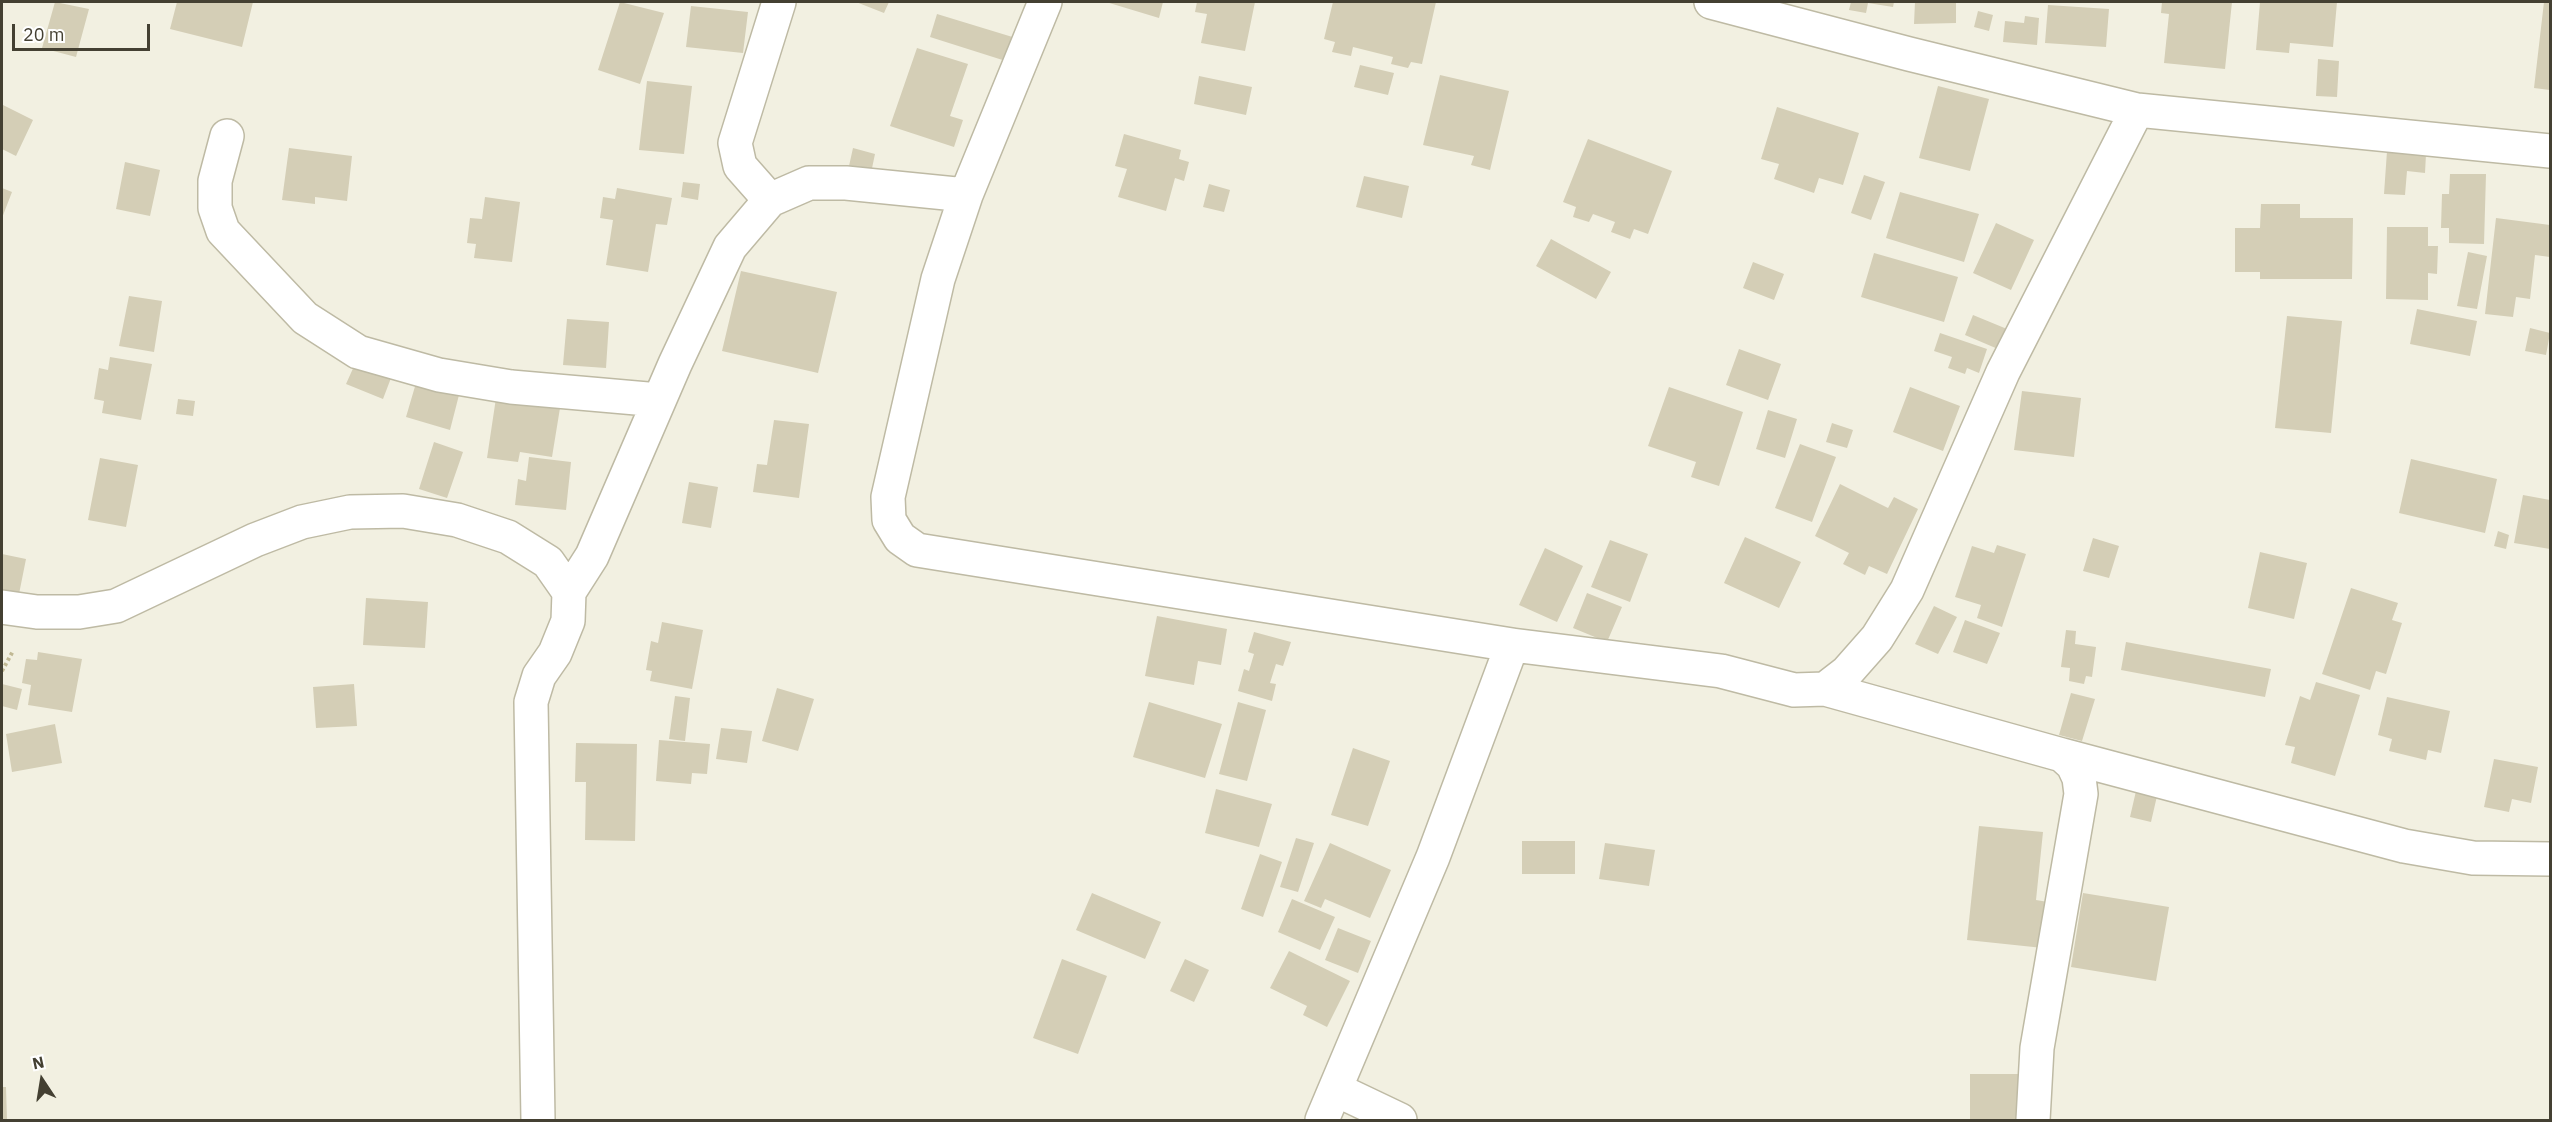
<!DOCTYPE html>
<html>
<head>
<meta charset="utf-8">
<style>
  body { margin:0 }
  #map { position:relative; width:2552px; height:1122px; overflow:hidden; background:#f2f0e1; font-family:"IBM Plex Sans",sans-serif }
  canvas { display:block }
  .frame { position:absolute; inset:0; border:3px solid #444032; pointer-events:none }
  .north { position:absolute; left:12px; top:1050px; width:60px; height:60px; -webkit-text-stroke:4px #fff; paint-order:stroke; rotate:348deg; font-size:16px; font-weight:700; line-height:24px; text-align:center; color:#444032 }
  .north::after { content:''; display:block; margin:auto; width:21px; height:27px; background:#444032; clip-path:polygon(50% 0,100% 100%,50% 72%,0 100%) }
  .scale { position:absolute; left:12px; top:24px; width:138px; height:27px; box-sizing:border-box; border:3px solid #444032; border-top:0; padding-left:8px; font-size:18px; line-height:21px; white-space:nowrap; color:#444032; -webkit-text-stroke:4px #fff; paint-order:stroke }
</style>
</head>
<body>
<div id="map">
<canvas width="2552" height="1122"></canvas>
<div class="frame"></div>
<div class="north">N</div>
<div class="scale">20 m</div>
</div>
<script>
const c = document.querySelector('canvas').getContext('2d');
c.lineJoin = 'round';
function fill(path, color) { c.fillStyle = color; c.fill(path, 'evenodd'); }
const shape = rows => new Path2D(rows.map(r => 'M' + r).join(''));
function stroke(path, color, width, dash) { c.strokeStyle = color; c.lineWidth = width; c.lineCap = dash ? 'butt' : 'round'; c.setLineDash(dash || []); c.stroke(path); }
const building = shape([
  [55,2,89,9,76,57,42,48],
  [177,2,253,2,242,47,170,29],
  [620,2,664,13,640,84,598,70],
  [856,2,889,2,884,13],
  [1106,2,1163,2,1159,18],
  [1197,2,1255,2,1245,51,1201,43,1207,14,1195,12],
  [1333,2,1436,2,1422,64,1411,62,1408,68,1391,64,1393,57,1353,47,1351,56,1332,52,1335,42,1324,39],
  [1851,2,1894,2,1893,7,1868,3,1866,13,1849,10],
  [1915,2,1956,2,1956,23,1914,24],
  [2162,2,2232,2,2225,69,2164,63,2169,14,2161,13],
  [2260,2,2337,2,2333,47,2290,43,2289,53,2256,50],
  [2544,2,2550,2,2550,90,2534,88],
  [2048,5,2109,9,2106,47,2045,43],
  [691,6,748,12,743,53,686,47],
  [1978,11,1993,15,1989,31,1974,27],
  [937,14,1019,39,1012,63,930,37],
  [2025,16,2039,18,2037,45,2003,42,2005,21,2024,23],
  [917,48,968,64,950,116,963,120,954,147,890,126],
  [2318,59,2339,61,2337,97,2316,96],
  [1360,65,1394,73,1388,95,1354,87],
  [1440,75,1509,91,1490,170,1471,165,1474,156,1423,145],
  [1199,76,1252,87,1246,115,1194,104],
  [647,81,692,86,684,154,639,150],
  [1938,86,1989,99,1970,171,1919,158],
  [3,105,33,120,16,156,2,149],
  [1777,107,1859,133,1843,185,1819,178,1814,193,1774,179,1779,164,1761,159],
  [1124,134,1181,150,1179,159,1189,162,1184,181,1175,178,1166,211,1118,197,1127,169,1115,166],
  [1588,139,1672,171,1648,234,1634,229,1630,239,1611,232,1615,222,1593,214,1589,222,1573,217,1576,207,1563,202],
  [289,148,352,156,347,201,315,197,315,204,282,200],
  [853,148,875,154,871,173,849,166],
  [2387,151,2426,154,2425,173,2407,171,2405,195,2384,194],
  [125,162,160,170,150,216,116,209],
  [2450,174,2486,174,2484,244,2449,243,2449,228,2441,228,2442,194,2449,194],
  [1864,175,1885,182,1871,220,1851,213],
  [1364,176,1409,186,1402,218,1356,207],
  [683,182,700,184,698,200,681,197],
  [1209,184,1230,190,1224,212,1203,207],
  [2,188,12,192,2,218],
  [617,188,672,198,667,225,656,224,648,272,606,265,613,220,600,218,603,197,615,199],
  [1900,192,1979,214,1964,262,1886,238],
  [485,197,520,202,512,262,474,258,476,244,467,243,470,218,482,219],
  [2261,204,2300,204,2300,218,2353,218,2352,279,2260,279,2260,272,2235,272,2235,228,2260,228],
  [2496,218,2550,225,2550,257,2535,255,2530,299,2516,297,2513,317,2485,314],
  [1996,223,2034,240,2011,290,1973,273],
  [2387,227,2428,227,2428,246,2438,246,2437,274,2428,273,2428,300,2386,299],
  [1551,239,1611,272,1596,299,1536,266],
  [2468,252,2487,256,2477,309,2457,306],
  [1874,253,1958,277,1944,322,1861,297],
  [1753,262,1784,274,1774,300,1743,288],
  [741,271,837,292,818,373,722,351],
  [129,296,162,301,154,352,119,346],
  [2417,309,2477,321,2470,356,2410,344],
  [1973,315,2007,329,1998,349,1965,335],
  [2287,316,2342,321,2331,433,2275,428],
  [567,319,609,322,606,368,563,365],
  [2530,328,2550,333,2546,355,2525,351],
  [1940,333,1987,349,1979,373,1967,368,1965,374,1948,368,1952,357,1934,351],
  [1739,349,1781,364,1768,400,1726,385],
  [110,357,152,364,141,420,102,413,104,401,94,399,99,368,108,370],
  [355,364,391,378,383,399,346,384],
  [416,383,459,395,450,430,406,417],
  [1669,387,1743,412,1719,486,1691,477,1696,462,1648,446],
  [1910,387,1960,406,1943,451,1893,432],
  [2022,391,2081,398,2074,457,2014,450],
  [496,398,560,408,552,457,520,452,518,462,487,458],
  [178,399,195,401,193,416,176,414],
  [1768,410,1797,419,1785,458,1756,449],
  [774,420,809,424,799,498,753,492,757,464,767,465],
  [1832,423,1853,430,1847,448,1826,442],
  [434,442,463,452,447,498,419,489],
  [1800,444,1836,457,1812,522,1775,508],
  [529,457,571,462,566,510,515,505,518,479,526,481],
  [100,458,138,465,126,527,88,520],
  [2411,459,2497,479,2485,533,2399,513],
  [689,482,718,487,711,528,682,523],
  [1840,484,1888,508,1894,497,1918,509,1887,574,1869,566,1865,575,1843,564,1849,553,1815,536],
  [2523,495,2550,500,2550,549,2514,543],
  [2498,531,2509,535,2506,549,2494,546],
  [1745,537,1801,562,1779,608,1724,583],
  [2093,538,2119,546,2109,578,2083,571],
  [1610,540,1648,554,1630,602,1591,587],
  [1997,545,2026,554,2002,627,1977,618,1981,605,1955,597,1972,546,1994,553],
  [1545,548,1583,566,1557,622,1519,605],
  [2260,552,2307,563,2294,619,2248,608],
  [2,554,26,559,18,599,2,597],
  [2351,588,2398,603,2392,620,2402,623,2386,674,2376,671,2370,690,2322,674],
  [1587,593,1622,607,1607,642,1573,628],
  [366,598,428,602,425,648,363,645],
  [1934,606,1957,617,1938,654,1915,644],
  [1157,616,1227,629,1221,665,1198,661,1194,685,1145,676],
  [1965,620,2000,633,1987,664,1953,652],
  [662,622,703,630,692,689,650,681,652,671,646,670,651,641,658,643],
  [2066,630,2076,631,2075,644,2096,647,2092,677,2086,676,2084,684,2069,681,2070,668,2061,667],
  [1254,632,1291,642,1283,666,1276,664,1270,683,1276,684,1272,701,1238,691,1244,669,1249,671,1254,654,1248,652],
  [2126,642,2271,669,2265,697,2121,670],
  [38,652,82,659,72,712,28,705,31,685,22,683,26,659,37,660],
  [2316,682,2360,695,2335,776,2291,763,2295,747,2285,745,2300,696,2310,700],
  [2,684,22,689,17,710,2,706],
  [354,684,357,726,316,728,313,687],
  [777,688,814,699,798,751,762,741],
  [2071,693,2095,699,2082,741,2059,735],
  [675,696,690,698,685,741,669,739],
  [2387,697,2450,711,2441,753,2428,750,2426,760,2389,751,2392,739,2378,735],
  [1149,702,1222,724,1205,778,1133,757],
  [1238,702,1266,710,1247,781,1219,774],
  [55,724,62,763,12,772,6,734],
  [721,728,752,731,747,763,716,759],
  [659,740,710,744,707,774,692,773,691,784,656,781],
  [576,743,637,744,635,841,585,840,586,782,575,782],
  [1353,748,1390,761,1368,826,1331,815],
  [2494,759,2538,767,2531,803,2512,799,2509,812,2484,807],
  [1216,789,1272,804,1259,847,1205,833],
  [2136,791,2157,796,2151,822,2130,817],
  [1979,826,2043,832,2036,900,2048,902,2043,948,1967,940],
  [1296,838,1314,843,1298,892,1280,887],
  [1522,841,1575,841,1575,874,1522,874],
  [1330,843,1391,870,1370,918,1325,899,1321,908,1304,901],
  [1605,843,1655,850,1649,886,1599,879],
  [1260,854,1282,862,1263,917,1241,909],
  [1092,893,1161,922,1145,959,1076,930],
  [2083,893,2169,907,2156,981,2071,967],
  [1292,899,1335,917,1320,950,1278,932],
  [1338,928,1371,941,1358,973,1325,960],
  [1289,951,1350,981,1327,1027,1303,1015,1307,1006,1270,988],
  [1062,959,1107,976,1078,1054,1033,1038],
  [1185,959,1209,970,1194,1002,1170,991],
  [1970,1074,2025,1074,2024,1120,1970,1120],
  [2,1087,6,1087,7,1120,2,1120]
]);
const path = shape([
  [2,671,13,651]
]);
const minor = shape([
  [1045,2,966,195,938,279,888,497,889,520,900,538,917,550,1512,645,1721,671,1794,690,1825,689,1847,672,1877,638,1907,590,2003,372,2137,110],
  [1711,2,1909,54,2137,110,2550,151],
  [227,136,215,181,215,208,223,231,305,318,358,352,439,375,511,387,659,400],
  [770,200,740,166,735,143,779,2],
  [569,592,592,556,675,364,730,247,770,200,809,183,846,183,966,195],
  [2,607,37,612,79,612,116,606,255,540,302,522,350,512,403,511,457,520,508,537,548,562,569,592,568,621,555,653,539,676,531,702,538,1120],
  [1825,689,2062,755,2073,765,2079,778,2081,794,2037,1048,2033,1120],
  [2062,755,2404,846,2473,858,2550,859],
  [1337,1090,1400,1120],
  [1322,1120,1433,857,1512,645]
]);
fill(building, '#d4ceb6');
stroke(minor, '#bebaa4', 36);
stroke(path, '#c1b994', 4, [3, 3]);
stroke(minor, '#fff', 33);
</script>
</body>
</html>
